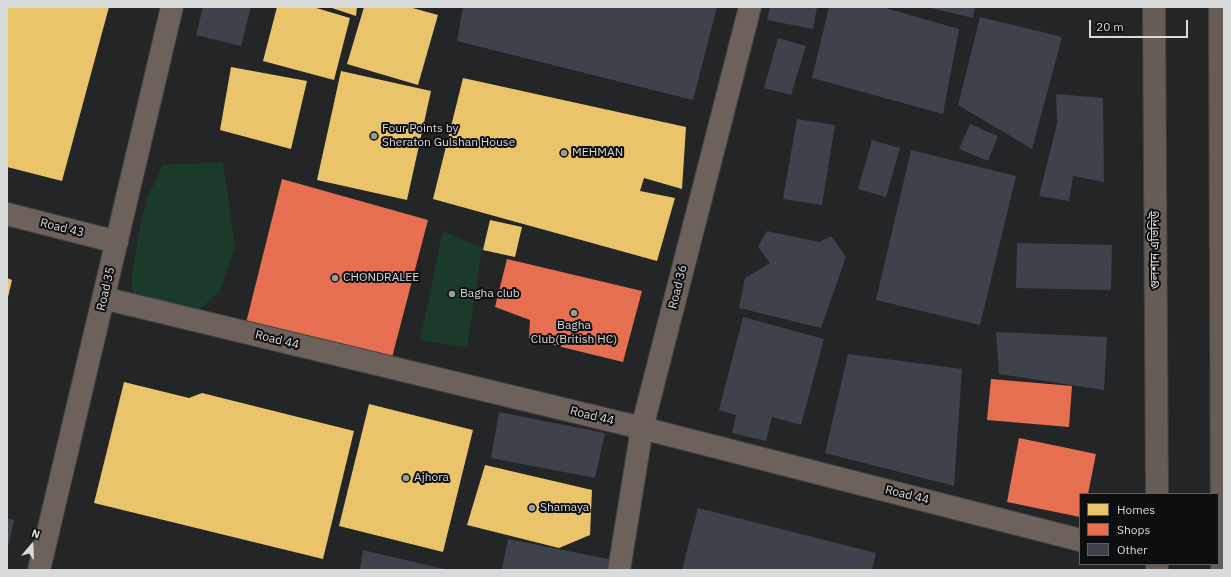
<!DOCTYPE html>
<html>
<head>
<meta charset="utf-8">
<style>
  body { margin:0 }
  #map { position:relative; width:1231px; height:577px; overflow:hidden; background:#242527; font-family:"IBM Plex Sans",sans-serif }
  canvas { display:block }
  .frame { position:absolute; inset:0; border:8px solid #d8dadc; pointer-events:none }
  .legend { position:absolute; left:1079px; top:493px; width:140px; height:72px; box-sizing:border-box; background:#0d0e0f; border:1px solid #5e6061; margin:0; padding:5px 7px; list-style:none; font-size:12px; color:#d8dadc }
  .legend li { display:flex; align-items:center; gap:8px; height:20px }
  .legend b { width:20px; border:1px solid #5e6061 }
  .north { position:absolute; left:12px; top:525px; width:40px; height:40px; -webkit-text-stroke:3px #0d0e0f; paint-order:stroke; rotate:19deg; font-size:11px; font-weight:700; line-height:16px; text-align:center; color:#d8dadc }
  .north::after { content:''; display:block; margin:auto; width:14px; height:18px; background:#d8dadc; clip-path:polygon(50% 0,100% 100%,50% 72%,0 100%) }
  .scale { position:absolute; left:1089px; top:20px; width:99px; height:18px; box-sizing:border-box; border:2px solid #d8dadc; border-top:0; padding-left:5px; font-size:12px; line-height:14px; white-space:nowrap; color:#d8dadc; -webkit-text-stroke:3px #0d0e0f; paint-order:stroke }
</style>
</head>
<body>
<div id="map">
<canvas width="1231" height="577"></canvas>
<div class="frame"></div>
<ul class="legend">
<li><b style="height:11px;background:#e9c46a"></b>Homes</li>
<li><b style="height:11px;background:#e76f51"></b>Shops</li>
<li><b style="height:11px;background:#3e424b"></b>Other</li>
</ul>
<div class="north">N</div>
<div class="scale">20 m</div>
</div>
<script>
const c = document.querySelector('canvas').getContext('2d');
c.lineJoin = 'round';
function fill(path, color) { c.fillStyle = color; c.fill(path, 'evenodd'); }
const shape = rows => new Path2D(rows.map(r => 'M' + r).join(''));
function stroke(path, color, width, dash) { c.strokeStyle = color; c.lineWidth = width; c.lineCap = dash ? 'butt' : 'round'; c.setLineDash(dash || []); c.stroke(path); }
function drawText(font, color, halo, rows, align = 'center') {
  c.font = font + ' "IBM Plex Sans","Noto Sans Bengali",sans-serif'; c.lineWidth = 4; c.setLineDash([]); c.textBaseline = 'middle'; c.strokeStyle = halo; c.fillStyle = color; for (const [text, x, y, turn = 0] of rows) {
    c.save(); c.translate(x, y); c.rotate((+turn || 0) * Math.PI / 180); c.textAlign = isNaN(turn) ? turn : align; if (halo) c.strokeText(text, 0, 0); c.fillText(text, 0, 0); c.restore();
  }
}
const green = shape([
  [223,162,235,246,220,291,194,314,134,299,131,279,140,227,148,196,163,165],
  [443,231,482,248,467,347,420,340]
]);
const homes = shape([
  [7,7,109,7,62,181,7,167],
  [277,7,313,7,350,18,334,80,263,61],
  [329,7,357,7,356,16],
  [364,7,409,7,438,15,418,85,347,64],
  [231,67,307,81,291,149,220,130],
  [341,71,431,91,407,200,317,180],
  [463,78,686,127,682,189,644,178,640,191,675,198,657,261,433,199],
  [490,220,522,227,515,257,483,250],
  [7,278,12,280,8,297,7,296],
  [124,382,189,398,202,393,354,431,323,559,94,503],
  [369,404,473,430,443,552,339,526],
  [485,465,592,490,590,535,559,548,467,525]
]);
const shops = shape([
  [282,179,428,220,390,365,243,335],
  [507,259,642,291,623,362,529,339,530,320,495,307],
  [991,379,1072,386,1069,427,987,420],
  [1019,438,1096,454,1088,494,1080,494,1080,517,1007,502]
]);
const building = shape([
  [203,7,251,7,241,46,196,35],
  [463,7,717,7,693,100,457,41],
  [770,7,817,7,813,29,767,20],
  [829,7,882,7,959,29,943,114,812,78],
  [926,7,975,7,973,18],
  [980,17,1062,37,1032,149,958,105],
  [778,38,806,46,791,95,764,88],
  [1056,94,1103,98,1104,182,1073,176,1069,201,1039,196,1057,124],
  [797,119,835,125,822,205,783,199],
  [970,124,998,136,988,161,959,149],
  [872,140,900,148,886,197,858,189],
  [911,150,1016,176,980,325,876,300],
  [767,231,819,242,831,236,846,257,821,328,739,308,745,278,770,263,758,247],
  [1017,243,1112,245,1111,290,1016,288],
  [743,317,824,339,801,425,772,417,766,441,732,433,736,415,719,410],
  [996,332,1107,337,1104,390,999,374],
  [848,354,962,369,954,486,825,453],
  [499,412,605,433,595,478,491,458],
  [698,508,876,553,872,570,682,570],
  [7,518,14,520,8,547,7,547],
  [508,539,613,560,611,570,502,570],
  [363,550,444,569,444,570,360,570]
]);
const minor = shape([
  [7,214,117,242],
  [103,298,642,428,1080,540],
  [39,570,172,7],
  [619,570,642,428,750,7]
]);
const secondary = shape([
  [1154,7,1157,494],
  [1220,7,1222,570],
  [1157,570,1157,564]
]);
const markers = [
  [374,136,4,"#999b9d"],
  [564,153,4,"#999b9d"],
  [335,278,4,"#999b9d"],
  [452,294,4,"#999b9d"],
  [574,313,4,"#999b9d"],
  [406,478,4,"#999b9d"],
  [532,508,4,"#999b9d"]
];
const poiNames = [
  ["Four Points by",382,129],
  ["Sheraton Gulshan House",382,143],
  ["MEHMAN",572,153],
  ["CHONDRALEE",343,278],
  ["Bagha club",460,294],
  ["Bagha",574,326,"center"],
  ["Club(British HC)",574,340,"center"],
  ["Ajhora",414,478],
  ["Shamaya",540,508]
];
const streetNames = [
  ["Road 43",62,228,14],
  ["গুলশান এভিনিউ",1156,250,-90],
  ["Road 36",678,287,-76],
  ["Road 35",106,289,-77],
  ["Road 44",277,340,14],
  ["Road 44",592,416,14],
  ["Road 44",907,495,14]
];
fill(green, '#1a3b2a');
fill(homes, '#e9c46a');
fill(shops, '#e76f51');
fill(building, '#3e424b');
stroke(minor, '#424243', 24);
stroke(secondary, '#424243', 24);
stroke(minor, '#6d625b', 22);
stroke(secondary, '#655c55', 22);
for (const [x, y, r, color] of markers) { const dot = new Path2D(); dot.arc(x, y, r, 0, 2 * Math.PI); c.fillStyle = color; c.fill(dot); stroke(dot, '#0d0e0f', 1.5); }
drawText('12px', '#d8dadc', '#0d0e0f', poiNames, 'left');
drawText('12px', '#d8dadc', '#0d0e0f', streetNames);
</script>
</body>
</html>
